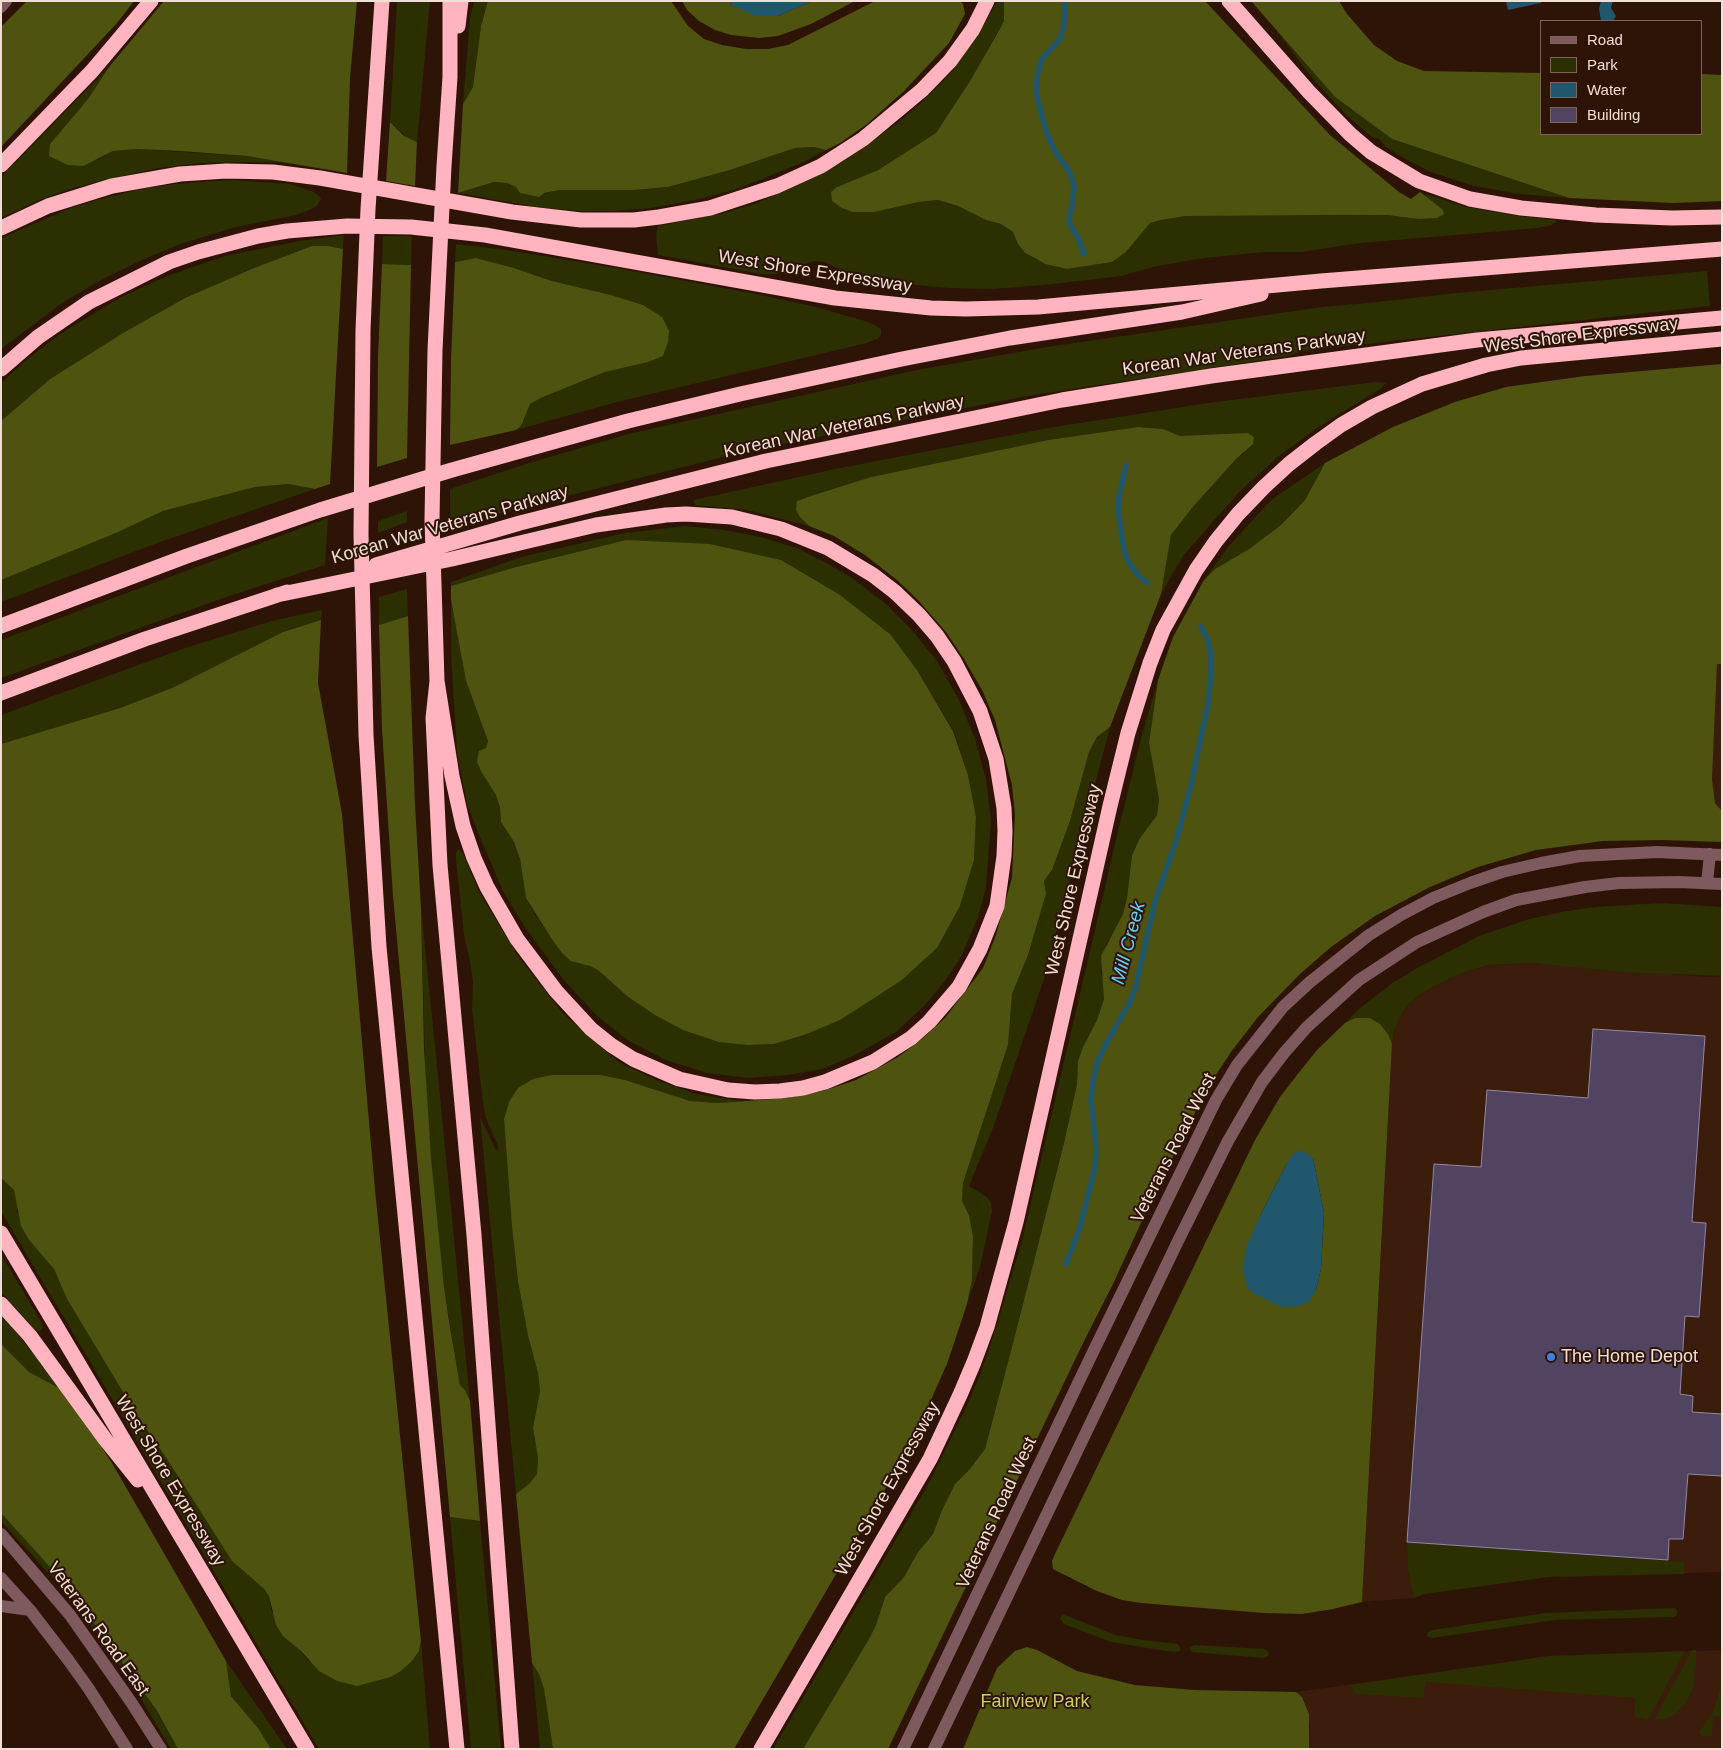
<!DOCTYPE html>
<html>
<head>
<meta charset="utf-8">
<style>
  body { margin:0 }
  #map { position:relative; width:1723px; height:1750px; overflow:hidden; background:#2e1407; font-family:Arial,sans-serif }
  canvas { display:block }
  .frame { position:absolute; inset:0; border:2px solid #f1ded6; pointer-events:none }
  .legend { position:absolute; left:1540px; top:20px; width:162px; height:115px; box-sizing:border-box; background:#2e1407; border:1px solid #7c655a; margin:0; padding:6px 9px; list-style:none; font-size:15px; color:#f1ded6 }
  .legend li { display:flex; align-items:center; gap:10px; height:25px }
  .legend b { width:25px; border:1px solid #7c655a }
</style>
</head>
<body>
<div id="map">
<canvas width="1723" height="1750"></canvas>
<div class="frame"></div>
<ul class="legend">
<li><b style="height:6px;background:#7e595e"></b>Road</li>
<li><b style="height:14px;background:#2c2f00"></b>Park</li>
<li><b style="height:14px;background:#21576c"></b>Water</li>
<li><b style="height:14px;background:#504460"></b>Building</li>
</ul>
</div>
<script>
const c = document.querySelector('canvas').getContext('2d');
c.lineJoin = 'round';
function fill(path, color) { c.fillStyle = color; c.fill(path, 'evenodd'); }
const shape = rows => new Path2D(rows.map(r => 'M' + r).join(''));
function stroke(path, color, width, dash) { c.strokeStyle = color; c.lineWidth = width; c.lineCap = dash ? 'butt' : 'round'; c.setLineDash(dash || []); c.stroke(path); }
function drawText(font, color, halo, rows, align = 'center') {
  c.font = font + ' Arial,sans-serif'; c.lineWidth = 4; c.setLineDash([]); c.textBaseline = 'middle'; c.strokeStyle = halo; c.fillStyle = color; for (const [text, x, y, turn = 0] of rows) {
    c.save(); c.translate(x, y); c.rotate((+turn || 0) * Math.PI / 180); c.textAlign = isNaN(turn) ? turn : align; if (halo) c.strokeText(text, 0, 0); c.fillText(text, 0, 0); c.restore();
  }
}
const built = shape([
  [1717,664,1722,664,1722,811,1715,803,1712,779],
  [1533,963,1709,977,1722,976,1722,1572,1548,1577,1424,1594,1414,1598,1362,1602,1392,1044,1394,1032,1401,1015,1408,1005,1421,994,1439,984,1467,971,1490,965],
  [1722,1650,1722,1749,1309,1749,1310,1725,1306,1705,1302,1697,1296,1692,1549,1656]
]);
const green = shape([
  [397,1,430,1,417,142,405,136,390,122],
  [474,1,488,1,481,26,473,87,463,104,470,18],
  [997,1,1004,1,1004,21,970,81,936,133,878,170,837,187,918,202,938,200,958,206,986,220,1001,224,1013,232,1018,244,1025,253,1035,258,1045,264,1067,269,1112,262,1126,252,1150,223,1161,220,1186,216,1342,216,1369,215,1387,215,1418,219,1426,195,1420,192,1466,207,1518,216,1556,220,1557,221,1552,225,1538,228,1361,243,1301,252,1264,252,1204,258,1157,266,1121,276,1044,285,992,289,949,288,861,280,825,262,814,261,776,274,761,274,658,255,656,234,658,226,724,213,757,203,789,189,821,174,842,162,900,121,922,102,948,76,979,33],
  [1276,30,1335,97,1392,139,1569,198,1520,194,1474,186,1431,172,1398,155,1385,146,1379,139,1372,137,1346,115,1313,79],
  [109,67,88,99,50,144,98,160,113,151,137,149,247,156,293,163,257,162,202,163,159,168,113,178,73,188,37,201,1,218,1,177],
  [814,147,826,150,804,162,734,190,700,199,651,208,614,211,579,211,536,207,458,193,494,182,507,183,544,193,560,190,634,190,668,187,730,170,795,148],
  [230,180,289,184,312,191,319,196,321,199,317,206,309,210,296,215,236,227,180,244,142,260,103,279,62,303,1,349,1,238,71,208,107,197,147,188,176,184],
  [344,235,343,249,328,246,312,246,254,268,185,298,123,333,50,379,1,421,1,383,25,361,60,334,121,297,167,276,225,256,300,241],
  [383,236,412,236,411,265,382,264],
  [456,244,506,250,616,268,761,295,816,307,862,320,875,325,881,329,881,335,877,339,867,343,617,402,516,430,521,426,530,404,543,397,605,372,624,366,643,305,611,295,552,281,514,268,476,258,455,262],
  [1707,271,1710,306,1302,351,1289,356,1027,396,751,450,551,500,450,527,450,489,529,463,632,433,917,370,1047,347,1322,307,1368,303,1457,293],
  [1375,382,1386,383,1380,389,1320,426,1279,456,1239,492,1183,556,1161,594,1171,535,1192,508,1236,459,1244,453,1199,436,1180,436,1163,429,1138,427,1048,440,871,477,817,494,800,517,809,526,747,510,695,505,694,500,835,469,1048,428,1208,403],
  [1325,463,1305,500,1281,525,1249,549,1215,569,1204,580,1229,546,1271,500],
  [288,484,315,489,160,542,1,602,1,580,116,533,163,511,255,487],
  [407,511,407,522,378,533,378,521],
  [328,518,325,565,226,597,1,678,1,640],
  [685,526,724,530,760,537,797,548,828,564,852,578,886,604,911,629,937,661,959,700,975,739,986,779,991,821,986,887,978,917,961,957,945,981,924,1006,896,1032,853,1056,822,1069,788,1075,749,1078,707,1073,666,1060,629,1041,598,1017,563,979,526,929,503,891,479,835,467,804,457,752,451,656,451,600,466,681,488,741,482,773,496,795,500,808,501,822,514,842,520,859,526,898,536,916,562,953,598,970,627,996,748,1045,774,1044,804,1035,902,980,937,948,960,906,974,860,976,817,968,775,954,731,917,670,891,635,626,540,516,567,451,586,451,582,521,557,625,533],
  [407,589,408,616,379,625,379,597],
  [322,610,321,620,283,632,172,688,120,708,1,744,1,715,185,648,272,621],
  [1158,680,1149,743,1159,799,1157,815,1140,838,1132,855,1127,898,1123,914,1116,930,1106,944,1101,972,1104,985,1104,999,1097,1020,1083,1047,1078,1061,1077,1084,1064,1143,1013,1343,985,1449,969,1470,955,1484,942,1510,933,1534,918,1552,904,1577,885,1597,876,1625,869,1639,803,1749,773,1749,929,1483,965,1410,980,1375,994,1334,1022,1241,1120,823,1141,738],
  [1110,727,1044,979,993,1128,969,1186,987,1197,991,1203,992,1211,980,1267,967,1304,972,1280,973,1236,969,1215,962,1201,963,1183,1008,1045,1012,994,1028,955,1046,894,1044,881,1052,870,1070,821,1089,752,1097,737],
  [458,849,463,853,478,890,518,956,561,1011,588,1036,620,1063,659,1081,696,1094,742,1101,718,1103,690,1101,625,1080,601,1075,552,1075,509,1102,504,1119,512,1227,518,1281,528,1336,538,1373,540,1391,533,1428,538,1458,537,1474,529,1484,516,1494,480,1117,496,1150,499,1148,486,1118,483,1103,472,1009,473,983,471,967,464,935,456,860,456,853],
  [1662,903,1722,907,1722,976,1621,972,1533,963,1490,965,1467,971,1439,984,1421,994,1408,1005,1401,1015,1394,1032,1392,1044,1388,1034,1380,1024,1370,1018,1355,1018,1345,1023,1360,1008,1394,982,1419,967,1479,936,1530,919,1561,912,1595,907],
  [421,908,437,1066,470,1401,465,1390,460,1385,444,1287,435,1209,426,1096],
  [1,1178,14,1190,17,1201,17,1211,29,1240,54,1269,67,1299,138,1417,167,1459,232,1561,264,1589,269,1596,271,1610,295,1645,309,1661,357,1685,391,1677,401,1671,412,1661,419,1651,421,1641,430,1749,319,1749,1,1211],
  [1,1254,40,1320,43,1328,39,1332,35,1330,1,1292],
  [1,1316,12,1327,61,1389,29,1372,1,1344],
  [1,1513,68,1587,157,1712,178,1749,171,1749,128,1677,73,1600,1,1521],
  [450,1517,480,1521,501,1749,471,1749],
  [1407,1542,1684,1562,1684,1574,1548,1577,1424,1594,1414,1598,1408,1570],
  [1673,1608,1676,1609,1678,1612,1676,1616,1673,1617,1555,1620,1432,1638,1428,1637,1427,1635,1429,1631,1432,1630,1545,1613],
  [1062,1614,1116,1635,1143,1640,1178,1644,1181,1650,1177,1652,1166,1651,1111,1642,1064,1624,1060,1619],
  [1195,1645,1265,1649,1268,1651,1269,1654,1268,1656,1264,1658,1191,1652,1189,1647],
  [1692,1650,1696,1650,1696,1667,1693,1687,1687,1702,1673,1716,1664,1719,1655,1720,1655,1718],
  [1685,1651,1648,1720,1635,1717,1635,1698,1426,1682,1423,1698,1356,1694,1350,1685,1549,1656],
  [226,1661,287,1749,271,1749,258,1728,231,1696],
  [532,1663,539,1674,544,1689,553,1749,540,1749],
  [1722,1683,1721,1716,1713,1716,1712,1736,1701,1736,1699,1732,1712,1714]
]);
const forest = shape([
  [27,1,134,1,117,23,1,147,1,27],
  [164,1,357,1,350,78,347,173,247,156,180,151,137,149,113,151,83,166,68,165,49,156,50,144,88,99,109,67],
  [488,1,671,1,688,26,704,39,722,45,746,49,768,49,788,45,875,1,960,1,963,4,965,14,949,43,904,91,867,124,840,143,826,150,814,147,795,148,730,170,668,187,634,190,560,190,544,193,539,197,520,193,516,187,507,183,494,182,458,193,463,104,473,87,481,26],
  [682,1,729,1,731,5,778,16,812,1,855,1,811,24,778,36,759,38,731,35,715,30,699,21,687,10],
  [1004,1,1205,1,1330,135,1399,192,1411,199,1420,192,1437,205,1443,210,1444,214,1437,218,1418,219,1387,215,1186,216,1161,220,1150,223,1126,252,1112,262,1067,269,1045,264,1035,258,1025,253,1018,244,1013,232,1001,224,986,220,958,206,938,200,918,202,874,212,853,212,842,208,832,201,831,192,837,187,878,170,936,133,970,81,997,34,1004,21],
  [1251,1,1339,1,1347,14,1374,45,1397,61,1424,71,1542,73,1542,134,1702,134,1702,74,1722,75,1722,201,1674,203,1569,198,1392,139,1335,97],
  [390,122,404,136,417,142,415,186,386,181],
  [312,246,328,246,343,249,330,484,315,489,288,484,255,487,163,511,116,533,1,580,1,421,50,379,123,333,185,298,254,268],
  [476,258,514,268,552,281,611,295,643,305,662,317,669,331,668,342,663,356,648,362,605,372,543,397,530,404,521,426,516,430,450,445,451,361,455,262],
  [382,264,411,265,407,458,377,467,378,356],
  [1722,364,1722,664,1717,664,1712,779,1715,803,1722,811,1722,842,1663,840,1603,841,1536,850,1478,867,1430,887,1375,916,1331,947,1300,974,1258,1017,1231,1052,1208,1087,1153,1197,1112,1286,1086,1337,888,1749,803,1749,869,1639,876,1625,885,1597,904,1577,918,1552,933,1534,942,1510,955,1484,969,1470,985,1449,1013,1343,1064,1143,1077,1084,1078,1061,1083,1047,1097,1020,1104,999,1101,956,1123,914,1127,898,1132,855,1140,838,1157,815,1159,799,1149,743,1158,680,1173,637,1204,580,1215,569,1249,549,1281,525,1305,500,1325,463,1393,427,1455,402,1506,387,1585,376],
  [1138,427,1163,429,1180,436,1248,433,1254,437,1253,444,1236,459,1192,508,1171,535,1161,594,1110,727,1097,737,1089,752,1070,821,1052,870,1044,881,1046,894,1028,955,1012,994,1008,1045,963,1183,962,1201,969,1215,973,1236,972,1280,967,1304,947,1364,921,1422,881,1497,734,1749,553,1749,544,1689,539,1674,532,1663,516,1494,529,1484,537,1474,538,1458,533,1428,540,1391,538,1373,528,1336,518,1281,512,1227,504,1119,509,1102,518,1088,533,1079,552,1075,601,1075,625,1080,690,1101,718,1103,787,1098,823,1091,856,1080,898,1057,922,1039,945,1018,983,968,996,935,1012,878,1015,814,1012,785,995,720,982,690,964,659,946,632,918,600,897,580,865,555,834,536,809,526,800,517,796,510,797,501,817,494,871,477,1048,440],
  [626,540,710,544,781,560,840,595,891,635,917,670,953,731,968,775,976,817,974,860,960,906,937,948,902,980,840,1020,804,1035,774,1044,748,1045,719,1042,683,1030,655,1015,627,996,598,970,590,966,571,961,562,953,551,938,526,898,520,859,514,842,501,822,500,808,496,795,482,773,477,762,479,751,486,748,488,741,466,681,451,600,451,586,516,567],
  [408,616,415,805,421,908,424,1048,431,1158,444,1287,449,1321,460,1385,465,1390,470,1401,480,1521,450,1517,393,896,382,729,379,625],
  [321,620,318,683,342,814,375,1190,421,1641,419,1651,412,1661,401,1671,391,1677,357,1686,337,1681,319,1671,302,1652,283,1636,276,1625,269,1596,264,1589,232,1561,167,1459,138,1417,67,1299,54,1269,29,1240,21,1226,14,1190,1,1178,1,744,120,708,172,688,283,632],
  [1355,1018,1370,1018,1380,1024,1388,1034,1392,1044,1362,1602,1333,1609,1302,1614,1264,1613,1141,1603,1122,1600,1097,1591,1053,1569,1052,1561,1054,1556,1255,1140,1280,1097,1297,1075,1317,1050,1345,1023],
  [1313,1158,1324,1213,1321,1269,1316,1290,1260,1216,1287,1163],
  [1,1344,29,1372,61,1389,87,1425,112,1463,226,1661,231,1696,258,1728,271,1749,178,1749,157,1711,68,1587,1,1513],
  [1027,1647,1037,1650,1077,1671,1135,1685,1194,1690,1296,1692,1302,1697,1309,1714,1309,1749,963,1749,997,1668,1015,1651]
]);
const water = shape([
  [729,1,812,1,778,16,756,16,731,5],
  [1506,1,1541,1,1541,3,1508,10],
  [1601,1,1613,1,1611,8,1616,16,1613,21,1601,21,1599,9],
  [1301,1150,1313,1158,1324,1213,1321,1269,1316,1290,1309,1302,1298,1306,1282,1307,1251,1292,1246,1284,1243,1268,1246,1248,1260,1216,1287,1163,1294,1153]
]);
const stream = shape([
  [1065,1,1064,25,1060,39,1041,60,1037,78,1036,94,1047,134,1055,151,1070,173,1074,186,1073,199,1069,220,1072,229,1077,235,1084,254],
  [1126,465,1119,497,1118,511,1124,550,1129,563,1138,575,1147,583],
  [1066,1264,1079,1230,1095,1168,1096,1148,1091,1100,1093,1081,1097,1063,1106,1044,1130,1002,1136,986,1155,901,1176,841,1190,789,1208,704,1211,675,1211,653,1207,638,1201,627]
]);
const building = shape([
  [1593,1029,1705,1036,1692,1222,1706,1223,1699,1317,1685,1316,1680,1394,1693,1396,1692,1412,1722,1414,1722,1476,1688,1474,1683,1539,1669,1539,1668,1560,1407,1542,1434,1164,1481,1167,1487,1090,1588,1098,1593,1029]
]);
const minor = shape([
  [1,7,6,1],
  [1707,883,1710,854],
  [1,1534,70,1615,131,1702,161,1749],
  [1,1578,30,1610,69,1661,89,1689,127,1749],
  [1,1606,30,1610],
  [903,1749,1094,1350,1216,1100,1237,1065,1283,1007,1310,982,1369,935,1401,915,1433,898,1470,883,1502,872,1541,863,1580,856,1657,852,1722,855],
  [934,1749,1178,1241,1228,1141,1262,1082,1284,1053,1307,1027,1359,980,1417,942,1483,912,1516,900,1585,887,1619,883,1679,882,1722,884]
]);
const highway = shape([
  [382,1,368,209,363,330,361,534,366,735,379,947,457,1749],
  [450,1,450,77,444,166,435,350,432,520,437,681,433,718,440,865,474,1235,512,1749],
  [1229,1,1309,92,1350,134,1371,152,1419,181,1470,199,1521,208,1596,215,1672,218,1722,217],
  [458,26,461,1],
  [1,165,92,71,151,1],
  [1,228,48,206,112,186,180,174,226,171,273,172,320,178,512,212,581,220,634,220,659,217,710,208,777,186,821,166,863,139,922,90,950,61,973,29,987,1],
  [1,369,38,337,89,302,169,262,198,252,258,236,287,231,347,226,411,227,485,235,835,298,931,308,966,309,1038,307,1321,281,1722,249],
  [376,565,520,523,766,461,1062,400,1211,376,1477,340,1722,318],
  [277,595,452,559,596,525,666,515,686,514,732,517,781,529,828,548,873,575,895,592,919,615,937,636,954,661,980,711,996,759,1004,808,1005,831,1004,856,997,906,980,949,959,987,929,1022,911,1038,873,1062,825,1082,803,1088,780,1091,755,1092,728,1090,679,1079,633,1059,611,1045,591,1029,556,991,517,939,487,887,474,858,463,826,452,776,437,681],
  [1,626,187,556,320,510,452,470,628,421,740,394,902,359,1010,338,1182,312,1261,294],
  [1,693,145,639,287,592],
  [1,1233,307,1749],
  [1,1304,30,1336,105,1439,138,1480],
  [761,1749,930,1459,960,1395,974,1362,987,1327,1016,1222,1110,806,1128,733,1150,663,1163,630,1196,570,1216,541,1238,514,1264,487,1289,464,1316,443,1341,425,1372,407,1422,384,1486,365,1521,358,1722,339]
]);
const markers = [
  [1551,1357,5,"#3f7fe0"]
];
const streetNames = [
  ["West Shore Expressway",815,272,9],
  ["West Shore Expressway",1581,336,-7],
  ["Korean War Veterans Parkway",1244,353,-8],
  ["Korean War Veterans Parkway",844,427,-12],
  ["Korean War Veterans Parkway",450,525,-16],
  ["West Shore Expressway",1074,880,-77],
  ["Veterans Road West",1174,1148,-63],
  ["West Shore Expressway",170,1481,59],
  ["West Shore Expressway",888,1489,-61],
  ["Veterans Road West",997,1513,-65],
  ["Veterans Road East",98,1629,54]
];
const poiNames = [
  ["The Home Depot",1561,1357]
];
const parkNames = [
  ["Fairview Park",1035,1702]
];
const waterNames = [
  ["Mill Creek",1129,943,-75]
];
fill(built, '#3c1c0a');
fill(green, '#2c2f00');
fill(forest, '#4e530f');
fill(water, '#21576c');
stroke(stream, '#21576c', 5.5);
fill(building, '#504460');
stroke(building, '#9487a5', 1);
stroke(minor, '#7e595e', 12);
stroke(highway, '#ffb4bf', 15);
for (const [x, y, r, color] of markers) { const dot = new Path2D(); dot.arc(x, y, r, 0, 2 * Math.PI); c.fillStyle = color; c.fill(dot); stroke(dot, '#2e1407', 2); }
drawText('18px', '#f1ded6', '#2e1407', streetNames);
drawText('18px', '#f1ded6', '#2e1407', poiNames, 'left');
drawText('18px', '#c7d25f', '#2e1407', parkNames);
drawText('italic 19px', '#66cdf6', '#2e1407', waterNames);
</script>
</body>
</html>
